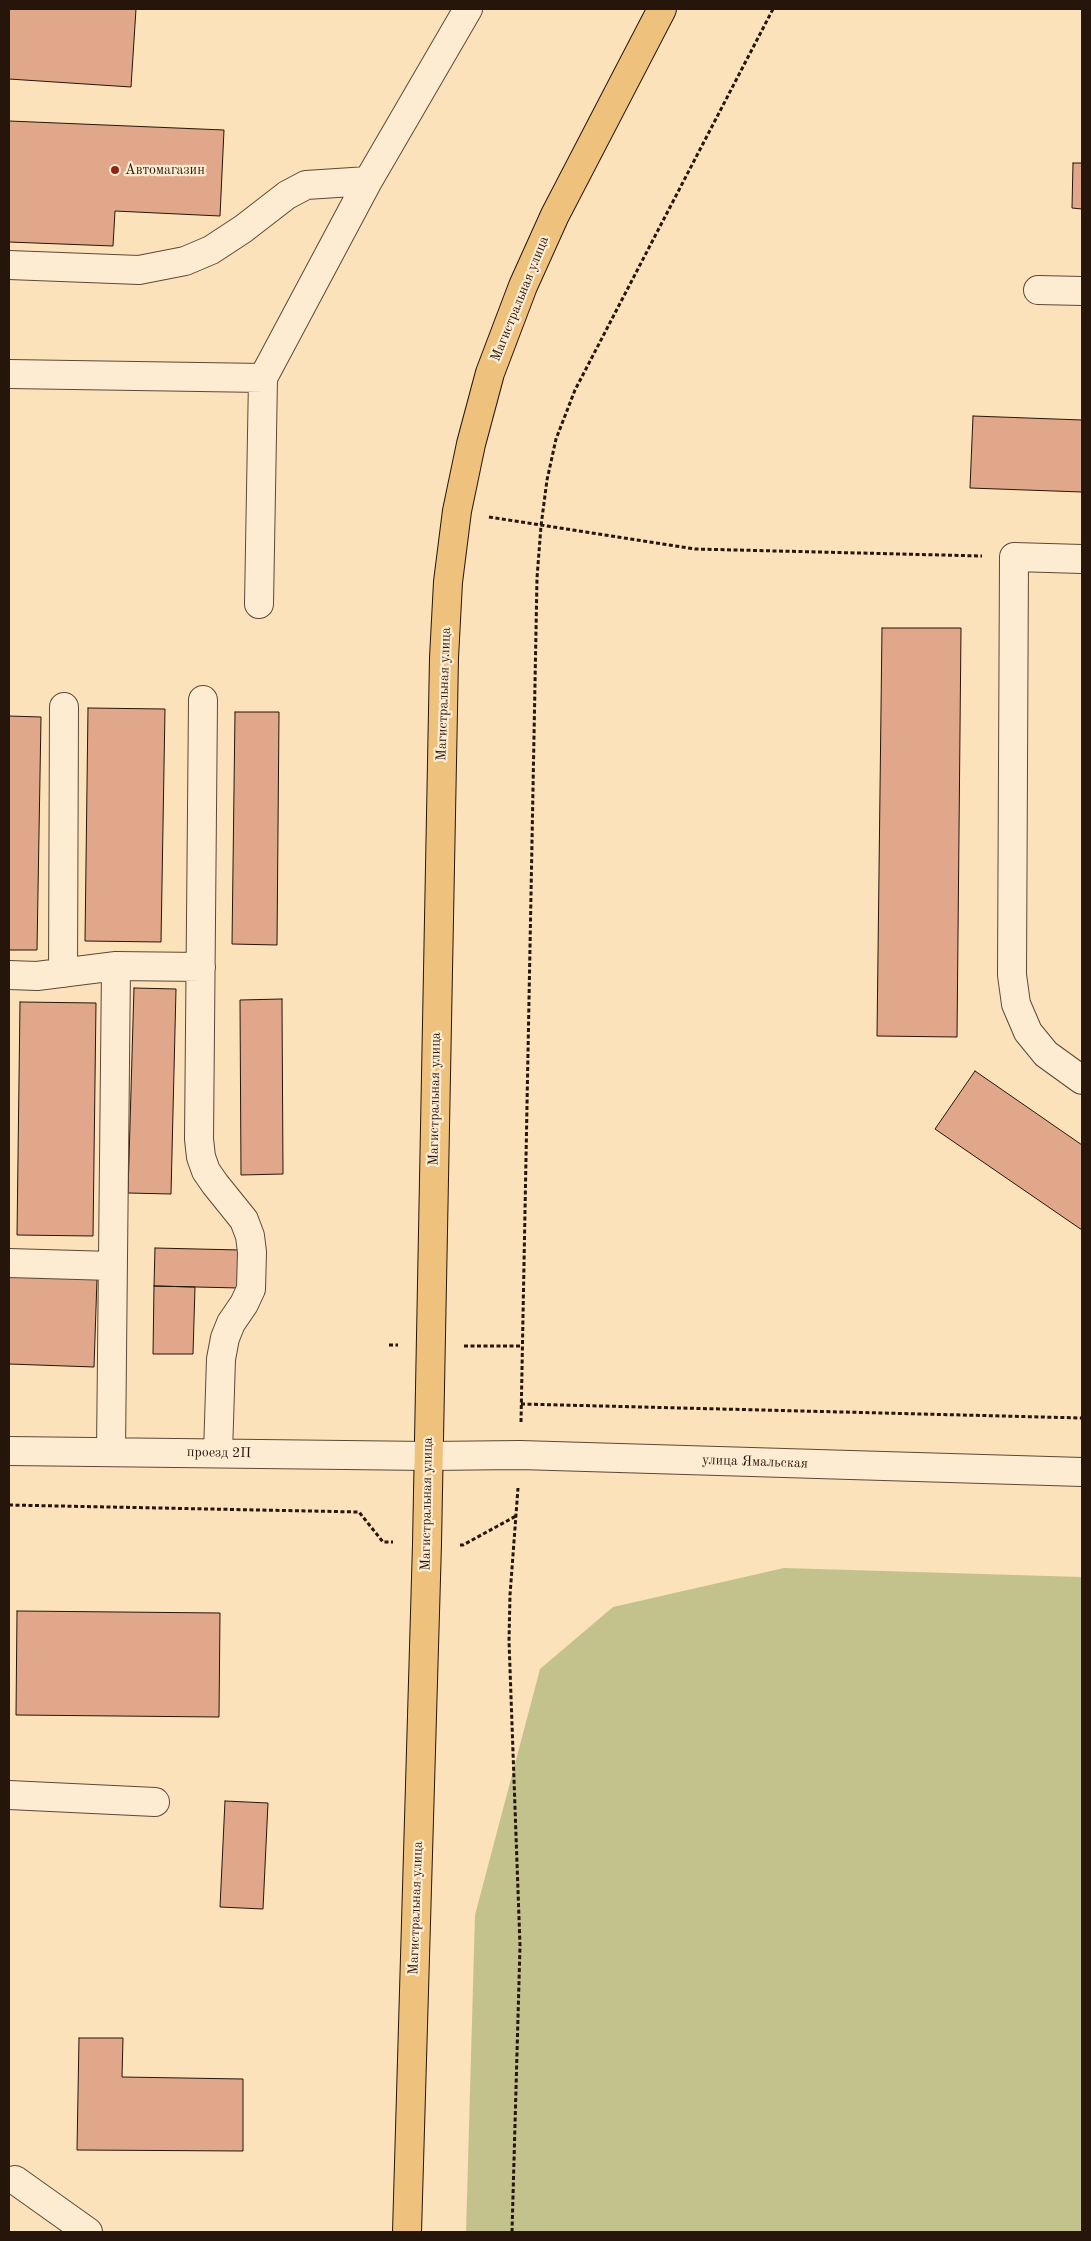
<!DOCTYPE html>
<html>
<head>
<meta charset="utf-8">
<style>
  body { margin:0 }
  #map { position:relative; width:1091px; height:2241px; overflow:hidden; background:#fce2ba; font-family:"Old Standard TT",serif }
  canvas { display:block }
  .frame { position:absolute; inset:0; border:10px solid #26150b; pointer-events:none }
</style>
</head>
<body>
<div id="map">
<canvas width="1091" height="2241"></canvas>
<div class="frame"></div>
</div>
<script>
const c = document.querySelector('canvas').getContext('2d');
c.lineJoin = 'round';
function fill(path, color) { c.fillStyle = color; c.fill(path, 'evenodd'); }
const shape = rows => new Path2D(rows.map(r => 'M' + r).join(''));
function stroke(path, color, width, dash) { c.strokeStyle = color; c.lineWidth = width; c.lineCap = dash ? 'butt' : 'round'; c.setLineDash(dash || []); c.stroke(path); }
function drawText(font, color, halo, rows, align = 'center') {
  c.font = font + ' "Old Standard TT",serif'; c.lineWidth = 4.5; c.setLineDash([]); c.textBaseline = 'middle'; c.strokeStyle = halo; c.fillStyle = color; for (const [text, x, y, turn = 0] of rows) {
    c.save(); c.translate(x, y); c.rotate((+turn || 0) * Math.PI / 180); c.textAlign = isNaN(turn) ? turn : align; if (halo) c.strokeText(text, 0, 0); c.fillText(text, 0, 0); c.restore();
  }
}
const green = shape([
  [784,1568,1082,1577,1082,2232,466,2232,475,1915,540,1669,613,1607]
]);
const building = shape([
  [9,9,136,9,131,87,9,79,9,9],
  [9,121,224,130,220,216,115,211,113,246,9,242,9,121],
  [1073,163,1082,163,1082,209,1072,208,1073,163],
  [973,416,1082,420,1082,492,970,488,973,416],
  [882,628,961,628,957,1037,877,1036,882,628],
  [88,708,165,709,161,942,85,941,88,708],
  [235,712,279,712,277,945,232,944,235,712],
  [9,716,41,717,37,950,9,950,9,716],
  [134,988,176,989,171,1194,128,1193,134,988],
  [282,999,283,1174,241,1175,240,1000,282,999],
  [20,1002,96,1003,93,1236,17,1235,20,1002],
  [975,1071,1082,1145,1082,1230,935,1129,975,1071],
  [155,1248,240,1250,239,1288,154,1286,155,1248],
  [9,1277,97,1279,94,1367,9,1364,9,1277],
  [154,1286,195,1287,193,1354,153,1354,154,1286],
  [17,1611,220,1613,219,1717,16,1715,17,1611],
  [225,1801,268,1803,263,1909,220,1907,225,1801],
  [79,2038,123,2038,122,2077,243,2079,243,2151,77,2150,79,2038]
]);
const path = shape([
  [489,517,695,549,982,556],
  [389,1345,398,1345],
  [464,1346,522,1346],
  [521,1404,1082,1418],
  [521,1422,537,578,541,526,547,480,556,439,575,390,773,9],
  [9,1505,359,1512,383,1542,393,1542],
  [460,1545,463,1545,516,1516],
  [512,2232,520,1946,509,1641,510,1595,518,1488]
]);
const minor = shape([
  [9,265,139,270,185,261,211,250,243,229,287,195,306,185,368,181],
  [1038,290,1082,291],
  [9,374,263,378,368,181,468,9],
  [1082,559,1014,557,1012,975,1016,1004,1028,1032,1046,1054,1082,1080],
  [259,604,263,378],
  [203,700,199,1139,201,1157,206,1171,215,1184,244,1220,250,1236,252,1252,251,1289,244,1304,231,1323,225,1338,221,1359,218,1453],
  [63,973,64,707],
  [9,975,37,976,116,966,201,967],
  [9,1263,112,1266],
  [9,1451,428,1456,520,1455,1082,1472],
  [111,1452,116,966],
  [9,1795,155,1802],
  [15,2180,88,2232]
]);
const major = shape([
  [407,2232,427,1544,444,658,448,582,457,511,471,444,490,373,523,286,555,215,662,9]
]);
const markers = [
  [115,170,5,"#8f2418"]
];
const poiNames = [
  ["Автомагазин",125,170]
];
const streetNames = [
  ["Магистральная улица",520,299,-68],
  ["Магистральная улица",444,694,-88],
  ["Магистральная улица",435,1099,-89],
  ["проезд 2П",219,1453,1],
  ["улица Ямальская",755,1462,2],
  ["Магистральная улица",427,1504,-89],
  ["Магистральная улица",416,1908,-88]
];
fill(green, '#c4c28c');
fill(building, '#e0a78b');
stroke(building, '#26150b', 1);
stroke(minor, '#5c4837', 30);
stroke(major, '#26150b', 30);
stroke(path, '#26150b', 3, [4, 2.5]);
stroke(minor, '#fdecd2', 28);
stroke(major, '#eec17d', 28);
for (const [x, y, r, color] of markers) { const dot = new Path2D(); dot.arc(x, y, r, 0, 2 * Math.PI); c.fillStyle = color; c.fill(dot); stroke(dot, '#fdecd2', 2); }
drawText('14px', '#26150b', '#fdecd2', poiNames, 'left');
drawText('14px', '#26150b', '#fdecd2', streetNames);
</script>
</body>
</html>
